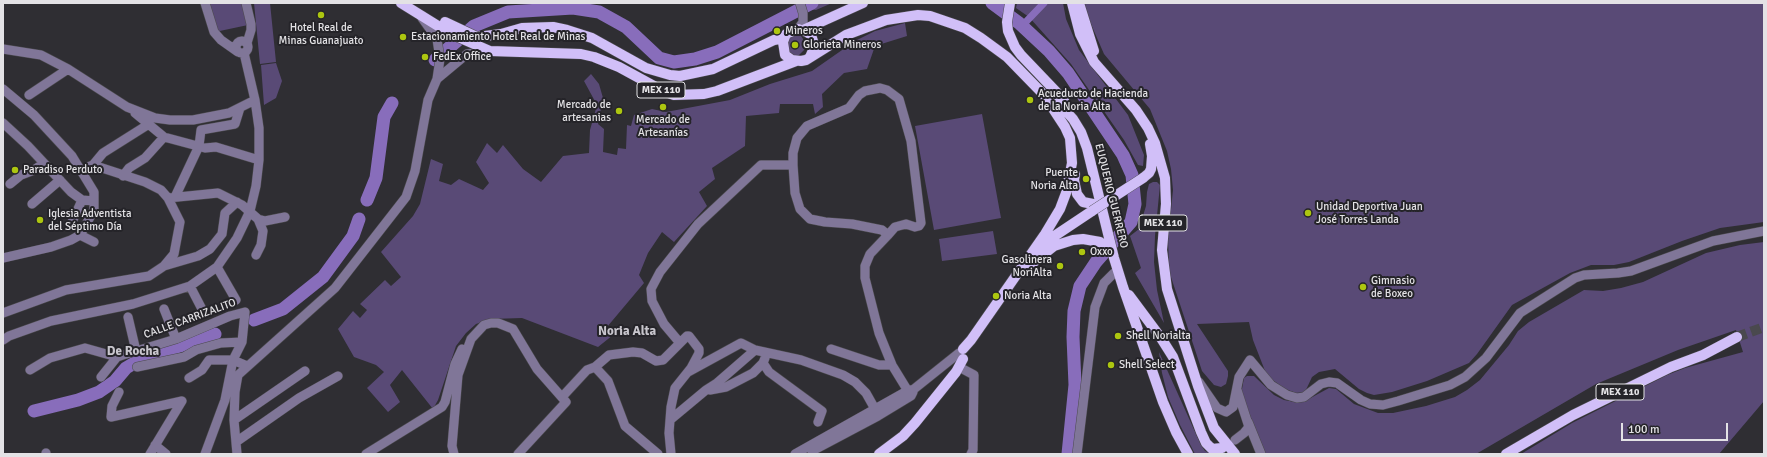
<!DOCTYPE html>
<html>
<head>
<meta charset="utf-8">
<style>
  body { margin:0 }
  #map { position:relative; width:1767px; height:457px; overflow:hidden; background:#2f2e33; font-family:Signika,sans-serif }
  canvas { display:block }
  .frame { position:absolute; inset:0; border:4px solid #e3e2e5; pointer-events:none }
  .scale { position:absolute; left:1621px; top:423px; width:107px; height:18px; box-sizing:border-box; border:2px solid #e3e2e5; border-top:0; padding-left:5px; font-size:12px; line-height:14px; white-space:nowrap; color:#e3e2e5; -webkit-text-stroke:3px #252429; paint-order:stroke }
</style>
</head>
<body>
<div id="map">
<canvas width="1767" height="457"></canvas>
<div class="frame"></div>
<div class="scale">100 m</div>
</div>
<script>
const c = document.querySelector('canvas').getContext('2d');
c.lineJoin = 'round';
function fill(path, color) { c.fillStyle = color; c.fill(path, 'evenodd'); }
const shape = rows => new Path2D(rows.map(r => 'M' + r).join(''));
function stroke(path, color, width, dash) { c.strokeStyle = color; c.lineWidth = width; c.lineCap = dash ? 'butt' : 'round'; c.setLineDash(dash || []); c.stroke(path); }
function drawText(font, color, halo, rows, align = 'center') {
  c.font = font + ' Signika,sans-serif'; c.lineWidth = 4; c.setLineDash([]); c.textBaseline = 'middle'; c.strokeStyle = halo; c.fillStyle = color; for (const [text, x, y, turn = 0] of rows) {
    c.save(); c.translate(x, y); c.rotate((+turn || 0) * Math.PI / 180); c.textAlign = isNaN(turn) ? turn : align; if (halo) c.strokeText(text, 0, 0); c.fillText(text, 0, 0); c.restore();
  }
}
const green = shape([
  [209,3,243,3,248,25,215,32],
  [254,3,270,3,276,62,260,64],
  [805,3,832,3,816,10,808,9],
  [1017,3,1063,3,1066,19,1079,50,1128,115,1144,155,1143,166,1138,165,1124,140,1071,64,1029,17,1016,8],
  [1084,3,1764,3,1764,222,1720,228,1682,241,1629,262,1614,265,1591,265,1570,273,1512,305,1477,354,1469,363,1427,381,1392,392,1374,395,1367,393,1359,389,1335,369,1319,372,1312,377,1305,392,1296,393,1285,389,1267,376,1253,340,1249,322,1197,324,1228,371,1228,376,1226,384,1221,387,1214,385,1202,371,1169,271,1168,238,1173,190,1171,169,1167,151,1150,109,1104,54,1087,15],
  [905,23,907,36,875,46,867,69,844,73,822,94,823,107,815,114,813,104,780,104,779,113,746,116,745,146,712,168,715,179,699,192,707,206,674,242,662,232,648,253,639,275,644,283,607,327,613,335,598,347,522,318,491,319,476,324,466,333,456,346,438,400,433,409,402,370,390,385,400,402,388,412,367,388,384,372,376,365,354,357,338,329,353,311,360,318,367,310,360,304,385,280,391,286,401,277,381,252,413,216,420,204,431,159,443,164,439,181,451,185,459,179,483,190,489,183,476,162,487,143,497,153,503,145,523,169,541,182,563,156,589,153,590,130,597,105,584,81,591,74,599,84,603,98,598,124,604,129,603,152,617,155,618,148,626,149,627,125,631,126,634,115,652,109,666,112,730,100,770,84,812,71,855,41,875,31],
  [794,35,801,36,805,42,805,49,798,56,791,55,785,41],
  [276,63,282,81,276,98,264,105,261,65],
  [982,114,1001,218,934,230,915,126],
  [1153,182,1157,182,1160,185,1155,236,1154,262,1157,290,1164,323,1135,273,1141,268,1130,236,1139,229,1146,206,1147,192,1149,184],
  [993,231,997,254,942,261,939,239],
  [1764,242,1764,401,1719,454,1521,454,1572,423,1667,375,1685,368,1743,352,1736,330,1678,350,1596,384,1476,454,1266,454,1241,394,1244,378,1247,376,1254,376,1274,395,1284,400,1295,402,1305,401,1329,388,1336,389,1354,404,1378,413,1393,413,1426,406,1455,397,1467,390,1480,380,1509,345,1518,331,1529,322,1584,290,1603,291,1621,288,1643,282,1706,253,1740,245],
  [1159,352,1201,445,1205,451,1212,454,1195,454,1180,425,1168,397,1162,373]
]);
const canal = shape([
  [1022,26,1044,3]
]);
const river = shape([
  [992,3,1019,23,1049,51,1068,73,1123,155,1132,175,1135,204,1131,222,1096,262,1080,286,1074,311,1073,337,1075,385,1068,454],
  [435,60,474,26,508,12,573,8,599,12,626,27,659,58,674,62,695,59,717,52,812,3],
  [367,200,376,178,384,117,392,103],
  [254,320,283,309,323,277,353,236,359,219],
  [34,411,78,400,99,392,115,381,126,368,141,359,215,334]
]);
const majorTunnel = shape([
  [1737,337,1764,327]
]);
const minor = shape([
  [205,3,214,32,221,40,238,52],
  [246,3,251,24,251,30,247,43],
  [798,29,803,22,803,13,800,3],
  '236 47a6 6 0 1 1 12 0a6 6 0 1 1-12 0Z',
  [3,49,41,55,68,69,127,107,155,118,170,120,193,120,229,113,255,100],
  [437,79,467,54,490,51],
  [3,89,34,115,72,156,94,192,94,210,80,235,71,240,51,247,3,258],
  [29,95,68,69],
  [135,113,164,137,205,148,216,147,259,160],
  [3,123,28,146,71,192,82,200,94,201],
  [88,167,93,165,103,153,149,124],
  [123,176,129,168,145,158,164,137],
  [10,184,21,175,34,170,44,163],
  [175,197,199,146,201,130,235,124,240,108],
  [168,198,218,193,242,205,258,219,263,231,261,245,256,255],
  [32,204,60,180],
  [258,219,265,221,285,217],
  [72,222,82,200],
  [80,235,94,242],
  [888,235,882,230,852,224,825,222,810,219,800,209,795,193,793,165,793,153,797,138,807,126,849,108,859,95,865,91,880,88,887,90,899,99,911,141,921,223,919,226,915,227,906,224,895,227,888,235,870,254,865,266,865,278,879,333,892,365,911,396],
  [164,266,198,256,210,249,222,234,225,213,237,202],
  [217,267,236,300],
  [190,286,204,313],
  [164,309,176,339],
  [3,313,66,290,149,276,164,266,174,254,180,222,168,198,161,190,145,182,93,165],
  [128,317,136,351],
  [3,340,9,336,51,321,133,304,190,286,217,267,237,238,250,211,256,186,259,160,259,128,255,100,244,53],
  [680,343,664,324,652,301,651,289,660,272,698,224,761,165,793,165],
  [831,349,879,365,892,365],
  [763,363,769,372,822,411,818,422],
  [137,367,184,357,196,350,221,343,242,342],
  [595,367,608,381,625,426,658,454],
  [959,367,974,375,973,450,971,454],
  [30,370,50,358,85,348,117,357],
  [688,372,741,343,755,350,801,360,843,375,855,382,866,393,875,409],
  [101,377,117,357,123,355,176,339,230,316,245,312,242,342,233,360,225,400,205,454],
  [189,378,202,370,209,360,233,360,247,366],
  [1199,382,1217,408,1226,412,1233,407,1239,377,1250,360,1271,385,1287,395,1297,398,1304,397,1321,384,1329,382,1337,383,1361,400,1370,404,1383,405,1398,401,1450,385,1465,377,1486,358,1520,313,1575,278,1584,275,1618,273,1631,271,1713,241,1764,231],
  [710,390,726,387,753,373,763,363,765,358],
  [119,392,112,406,111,417,182,401,150,454],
  [562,397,587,370,595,367,609,355,633,352,642,353,656,361,663,360,687,336,689,336,699,349,699,353,691,368,675,388,671,407,669,433,671,454],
  [234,420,305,371],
  [670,420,706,390,717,383,755,350],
  [1248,422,1261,454],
  [1235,440,1244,433,1249,427,1237,390],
  [236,442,299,398,338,376],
  [155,445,166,454],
  [812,451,878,416,911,396,913,392],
  [46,454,46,453],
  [237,454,234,420,235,392,238,375,335,288,406,197,415,171,428,100,437,79,440,59,437,39,422,18],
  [366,454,442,407,445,402,455,364,462,349],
  [454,454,452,446,458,375,471,339,484,325,491,323,498,323,513,329,537,369,566,402,518,454],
  [795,454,907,391,914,389,959,353],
  [1077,454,1095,307,1104,283,1114,273,1118,271]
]);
const major = shape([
  [401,3,451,34,490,51,581,54,594,57,619,67,663,91,674,95,704,94,717,91,796,61],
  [1010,3,1007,22,1008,31,1015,47,1021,55,1064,100],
  [1072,3,1080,34,1094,62,1136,110,1148,128,1155,143,1165,178,1166,204,1162,250,1167,289,1198,386,1214,428,1235,454],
  [1079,3,1094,51],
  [445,22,477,37,501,34,522,28,553,27,567,30,592,38,646,68,670,75,680,76,713,69,774,40,784,38],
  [803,30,863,3],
  [810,57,814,48,814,44,811,35,807,32,798,29,786,34,783,42,785,55,792,60,801,61,806,60,846,35,886,20,918,15,930,16,965,28,981,38,1007,57,1044,95,1054,98,1073,119,1081,132,1087,148,1114,258,1123,287,1163,402,1176,432,1188,454],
  [1075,174,1074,180,1077,194,1083,202,1093,204],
  [1143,178,1149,173,1151,169,1152,156,1150,144],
  [1040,249,1047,241,1092,211],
  [1025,269,1054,246,1073,240,1083,239,1100,242,1113,254],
  [1129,295,1161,338,1173,357,1201,432,1206,443,1212,449,1222,448],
  [963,349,971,340,1045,234,1060,209,1066,193,1072,163,1070,138,1065,127,1044,95],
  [879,454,903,436,915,423,956,372,963,359],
  [1506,454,1573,415,1671,367,1703,355,1737,337]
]);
const majorBridge = shape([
  [1092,211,1143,178]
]);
const markers = [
  [321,15,4,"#adc610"],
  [777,31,4,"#adc610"],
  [403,37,4,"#adc610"],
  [795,45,4,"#adc610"],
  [425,57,4,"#adc610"],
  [1030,100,4,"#adc610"],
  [663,107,4,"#adc610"],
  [619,111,4,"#adc610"],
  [15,170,4,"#adc610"],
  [1086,179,4,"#adc610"],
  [1308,213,4,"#adc610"],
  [40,220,4,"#adc610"],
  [1082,252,4,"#adc610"],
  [1060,266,4,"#adc610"],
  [1363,287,4,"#adc610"],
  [996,296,4,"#adc610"],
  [1118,336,4,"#adc610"],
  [1111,365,4,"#adc610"]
];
const shields = [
  [661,90,48],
  [1163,223,48],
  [1620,392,48]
];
const shieldNames = [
  ["MEX 110",661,90],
  ["MEX 110",1163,223],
  ["MEX 110",1620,392]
];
const poiNames = [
  ["Hotel Real de",321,28,"center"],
  ["Minas Guanajuato",321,41,"center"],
  ["Mineros",785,31],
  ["Estacionamiento Hotel Real de Minas",411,37],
  ["Glorieta Mineros",803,45],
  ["FedEx Office",433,57],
  ["Acueducto de Hacienda",1038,94],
  ["de la Noria Alta",1038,107],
  ["Mercado de",611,105,"right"],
  ["artesanias",611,118,"right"],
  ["Mercado de",663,120,"center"],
  ["Artesanías",663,133,"center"],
  ["Paradiso Perduto",23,170],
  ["Puente",1078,173,"right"],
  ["Noria Alta",1078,186,"right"],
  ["Unidad Deportiva Juan",1316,207],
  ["José Torres Landa",1316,220],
  ["Iglesia Adventista",48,214],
  ["del Séptimo Día",48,227],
  ["Oxxo",1090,252],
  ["Gasolinera",1052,260,"right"],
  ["NoriAlta",1052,273,"right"],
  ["Gimnasio",1371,281],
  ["de Boxeo",1371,294],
  ["Noria Alta",1004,296],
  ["Shell Norialta",1126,336],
  ["Shell Select",1119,365]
];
const streetNames = [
  ["EUQUERIO GUERRERO",1111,196,76],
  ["CALLE CARRIZALITO",190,319,-20]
];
const quarterNames = [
  ["Noria Alta",627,332],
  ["De Rocha",133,352]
];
fill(green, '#594a76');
stroke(canal, '#886dbb', 7);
stroke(river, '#886dbb', 13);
stroke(majorTunnel, '#4a494e', 10, [10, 5]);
stroke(minor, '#4c4b4f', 10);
stroke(major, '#4c4b4f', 11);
stroke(minor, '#807698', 9);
stroke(major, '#d1bff8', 10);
stroke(majorBridge, '#4c4b4f', 11, []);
stroke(majorBridge, '#d1bff8', 10);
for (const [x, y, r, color] of markers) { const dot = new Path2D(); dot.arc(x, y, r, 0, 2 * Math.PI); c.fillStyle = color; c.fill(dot); stroke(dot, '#252429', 1.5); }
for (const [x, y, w] of shields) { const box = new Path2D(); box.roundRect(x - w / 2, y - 8, w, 16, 3); c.fillStyle = '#252429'; c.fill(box); stroke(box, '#e3e2e5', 1); }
drawText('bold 10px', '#e3e2e5', null, shieldNames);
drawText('11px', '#e3e2e5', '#252429', poiNames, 'left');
drawText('11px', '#e3e2e5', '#252429', streetNames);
drawText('bold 13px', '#c8c6cd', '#252429', quarterNames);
</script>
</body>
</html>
